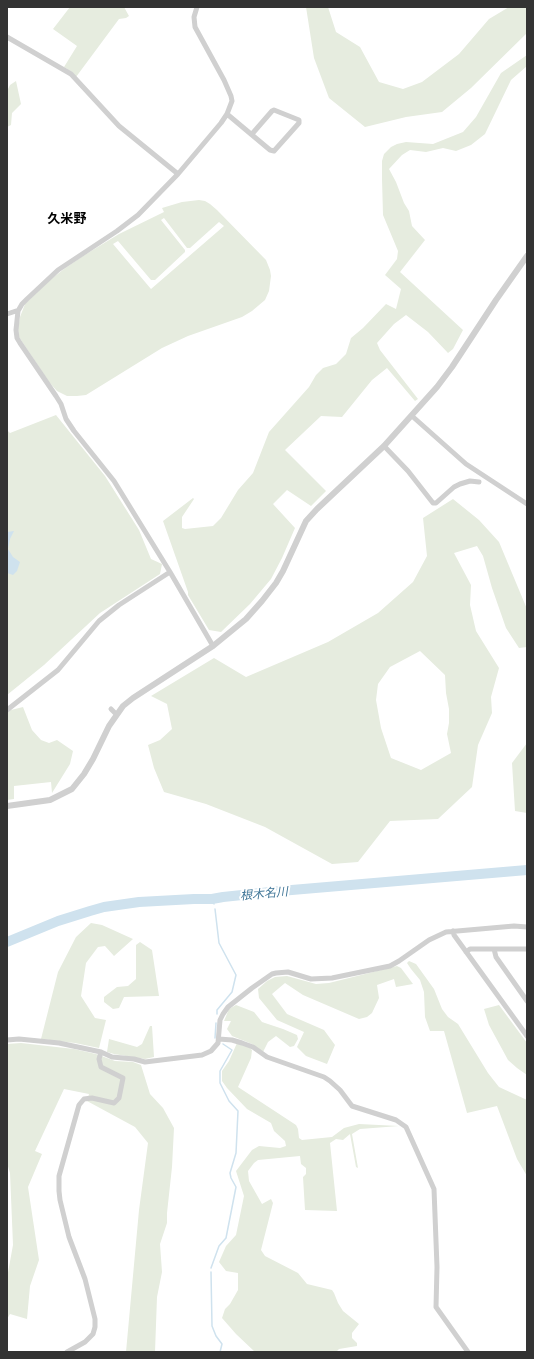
<!DOCTYPE html>
<html>
<head>
<meta charset="utf-8">
<style>
  body { margin:0 }
  #map { position:relative; width:534px; height:1359px; overflow:hidden; background:#fff; font-family:Inter,sans-serif }
  canvas { display:block }
  .frame { position:absolute; inset:0; border:8px solid #333; pointer-events:none }
</style>
</head>
<body>
<div id="map">
<canvas width="534" height="1359"></canvas>
<div class="frame"></div>
</div>
<script>
const c = document.querySelector('canvas').getContext('2d');
c.lineJoin = 'round';
function fill(path, color) { c.fillStyle = color; c.fill(path, 'evenodd'); }
const shape = rows => new Path2D(rows.map(r => 'M' + r).join(''));
function stroke(path, color, width, dash) { c.strokeStyle = color; c.lineWidth = width; c.lineCap = dash ? 'butt' : 'round'; c.setLineDash(dash || []); c.stroke(path); }
function drawText(font, color, halo, rows, align = 'center') {
  c.font = font + ' Inter,"Noto Sans JP",sans-serif'; c.lineWidth = 4; c.setLineDash([]); c.textBaseline = 'middle'; c.strokeStyle = halo; c.fillStyle = color; for (const [text, x, y, turn = 0] of rows) {
    c.save(); c.translate(x, y); c.rotate((+turn || 0) * Math.PI / 180); c.textAlign = isNaN(turn) ? turn : align; if (halo) c.strokeText(text, 0, 0); c.fillText(text, 0, 0); c.restore();
  }
}
const green = shape([
  [70,7,124,7,129,16,126,18,119,19,76,77,72,72,64,67,77,46,53,29],
  [306,7,328,7,336,32,360,47,379,82,403,89,422,82,459,54,489,19,509,7,527,7,527,33,471,88,442,112,406,117,365,127,329,98,314,58],
  [527,55,527,66,511,80,485,134,471,145,456,151,443,148,426,152,410,150,402,155,389,169,396,182,404,203,409,211,412,226,425,240,400,272,463,330,453,349,448,353,428,332,406,315,394,324,377,343,380,350,418,399,415,401,387,368,372,380,342,417,321,416,285,450,326,491,311,506,287,490,273,504,295,528,282,558,271,579,250,604,221,632,209,630,188,595,188,592,163,521,193,498,194,499,182,517,182,528,185,529,213,526,221,518,238,490,253,473,269,432,309,387,316,375,323,368,336,364,346,354,351,338,363,328,386,304,396,309,401,289,385,275,397,259,398,251,383,215,382,179,382,161,384,154,391,147,397,144,406,142,433,144,463,132,476,117,501,73],
  [16,81,21,104,12,113,11,125,7,127,7,91,10,85],
  [199,200,205,201,210,204,217,210,266,260,270,270,271,276,269,291,265,300,252,311,242,317,188,336,162,348,86,395,77,396,67,396,57,391,49,382,19,337,18,329,20,317,25,304,50,280,64,269,83,256,119,234,164,212,162,208,182,202],
  [164,218,187,248,190,248,219,222,224,226,151,289,113,244,118,241,151,280,155,280,185,252,185,250,161,220],
  [56,415,105,476,139,530,151,559,162,564,160,574,100,613,44,665,7,695,7,430,10,433],
  [453,499,479,520,499,542,527,609,527,647,519,648,506,628,492,588,483,556,477,546,454,553,471,585,470,605,476,631,499,668,491,697,492,713,478,745,472,787,438,819,390,821,358,862,332,864,265,827,206,804,164,792,154,768,148,745,160,740,172,729,167,704,151,696,214,658,246,677,328,642,378,613,413,582,427,556,423,518],
  [420,651,445,675,446,693,449,709,449,723,447,734,451,753,421,770,391,758,381,728,376,700,378,684,390,667],
  [23,707,32,730,41,740,49,743,57,740,73,751,70,764,52,793,51,782,14,786,14,799,7,800,7,711],
  [527,743,527,813,515,811,512,763],
  [91,923,102,925,133,939,114,956,105,946,98,947,86,963,81,996,95,1018,106,1020,99,1048,75,1043,41,1039,58,972,76,937],
  [140,942,152,950,159,996,124,997,119,1008,113,1009,104,1002,104,997,117,987,128,986,136,979,136,945],
  [409,961,416,964,434,989,442,1009,448,1017,458,1024,488,1073,499,1087,527,1100,527,1176,517,1159,497,1106,467,1113,444,1031,430,1031,425,1017,424,992,420,980,411,969,407,963],
  [397,966,401,968,413,984,396,987,394,979,377,985,379,998,372,1013,367,1017,359,1019,303,995,285,983,272,994,287,1014,324,1030,335,1045,327,1064,306,1056,297,1047,304,1032,277,1020,259,998,258,989,267,981,275,977,287,976,316,984,329,983],
  [236,1005,254,1012,262,1022,283,1029,297,1035,298,1039,294,1046,290,1047,276,1036,268,1042,263,1052,252,1044,232,1036,227,1029,231,1021,224,1021,229,1009],
  [499,1005,527,1043,527,1075,517,1068,508,1060,489,1025,484,1009],
  [150,1026,152,1026,154,1057,145,1059,114,1054,107,1052,109,1039,137,1047,142,1044],
  [21,1043,74,1049,96,1054,115,1061,133,1062,141,1065,150,1094,163,1108,174,1128,172,1167,167,1213,167,1223,160,1244,162,1272,157,1297,155,1352,126,1352,139,1210,148,1143,135,1127,87,1101,89,1094,64,1089,35,1151,42,1154,28,1187,39,1260,30,1286,27,1319,10,1314,7,1319,7,1278,13,1245,10,1173,7,1163,7,1044],
  [237,1043,248,1046,252,1050,251,1058,238,1087,296,1125,298,1129,299,1138,302,1140,332,1137,344,1128,359,1124,399,1126,360,1129,352,1134,358,1168,356,1167,350,1134,343,1140,336,1139,330,1143,337,1211,305,1210,303,1177,306,1174,306,1168,301,1164,300,1156,258,1160,254,1163,248,1171,249,1181,262,1204,271,1199,273,1203,261,1250,265,1256,298,1273,307,1284,332,1290,334,1293,338,1303,343,1311,359,1324,352,1333,352,1338,357,1343,357,1346,339,1349,336,1352,255,1352,236,1334,222,1318,225,1309,230,1304,238,1290,238,1273,226,1271,219,1262,226,1246,236,1235,244,1196,236,1171,252,1150,259,1146,280,1148,286,1146,285,1141,274,1131,271,1123,247,1109,227,1088,222,1081,222,1071,229,1061]
]);
const water = shape([
  [14,531,10,539,8,549,13,557,20,562,17,571,13,575,7,573,7,532]
]);
const stream = shape([
  [212,899,214,904],
  [215,909,219,943,236,975,232,992,217,1010,217,1014],
  [215,1038,216,1023],
  [211,1268,219,1246,226,1238,236,1187,231,1178,230,1173,236,1153,238,1111,229,1101,220,1083,220,1071,232,1050,223,1044],
  [211,1272,212,1326,216,1336,222,1344,220,1352]
]);
const river = shape([
  [7,942,58,921,90,911,104,907,139,902,194,899,212,899,223,897,280,891,527,870]
]);
const minor = shape([
  [7,37,71,74,119,126,178,174],
  [227,114,270,150,274,151,299,123,299,120,274,110,272,111,252,134],
  [7,314,16,311,18,311],
  [412,416,466,464,527,504],
  [384,446,408,471,433,503,436,503,454,487,460,484,470,481,479,482],
  [170,572,114,481,74,431,66,419,61,404,56,396,20,343,17,338,16,330,18,311,22,304,27,299,58,270,117,231,138,215,178,174,221,123,227,114,232,101,231,96,224,80,195,27,194,17,197,7],
  [111,709,116,714],
  [7,710,58,670,99,621,119,605,170,572,213,646],
  [453,931,454,935,527,1036],
  [494,949,496,957,527,1001],
  [466,952,470,949,527,949],
  [219,1039,232,1040,242,1043,253,1047,267,1057,324,1077,330,1081,340,1090,352,1106,396,1120,406,1127,434,1189,437,1267,436,1307,468,1352],
  [7,1040,19,1039,59,1043,101,1052,112,1057,134,1059,145,1062,202,1055,211,1051,218,1043,220,1020,223,1014,228,1007,252,988,272,974,276,973,288,972,311,979,332,978,390,966,399,961,429,940,446,932,514,926,527,927],
  [67,1352,85,1342,93,1334,95,1327,95,1319,85,1279,69,1237,60,1200,59,1191,59,1176,79,1105,84,1099,92,1098,114,1103,119,1098,123,1078,101,1067,99,1059,101,1052]
]);
const tertiary = shape([
  [7,806,50,800,72,789,84,774,93,759,109,726,123,706,133,698,213,646,246,619,262,601,276,583,283,571,306,521,317,509,384,446,437,387,452,367,496,300,527,256]
]);
const waterNames = [
  ["根木名川",264,894,-5]
];
const quarterNames = [
  ["久米野",67,219]
];
fill(green, '#e6ecdf');
fill(water, '#cfe2ee');
stroke(stream, '#cfe2ee', 1.5);
stroke(river, '#cfe2ee', 10);
stroke(minor, '#d0d0d0', 5);
stroke(tertiary, '#d0d0d0', 6);
drawText('italic 12px', '#3f7597', '#fff', waterNames);
drawText('bold 13px', '#000', '#fff', quarterNames);
</script>
</body>
</html>
